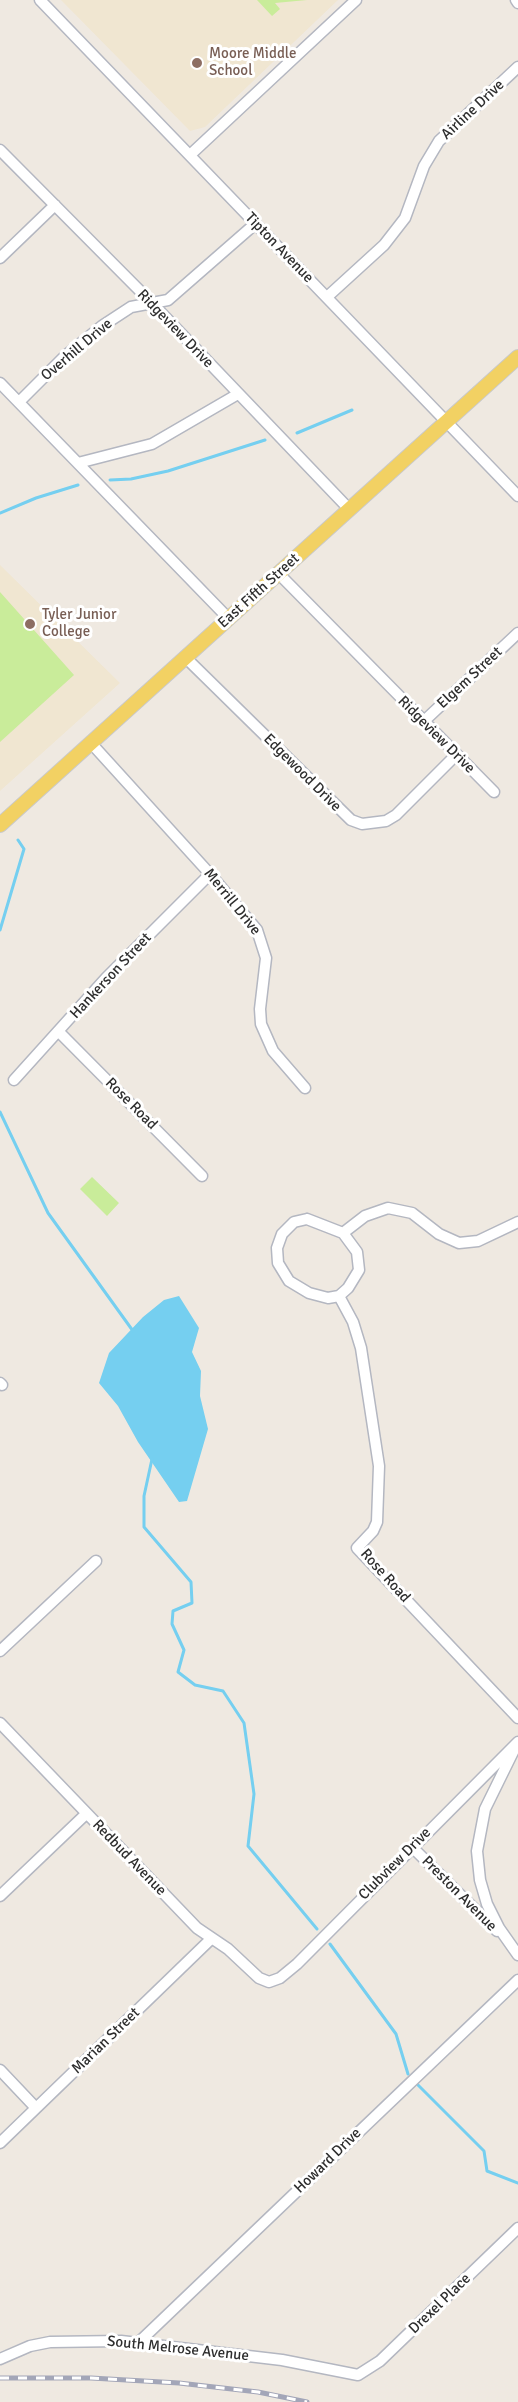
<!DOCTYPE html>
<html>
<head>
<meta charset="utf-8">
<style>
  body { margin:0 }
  canvas { display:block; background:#efe9e1 }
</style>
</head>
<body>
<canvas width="518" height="2402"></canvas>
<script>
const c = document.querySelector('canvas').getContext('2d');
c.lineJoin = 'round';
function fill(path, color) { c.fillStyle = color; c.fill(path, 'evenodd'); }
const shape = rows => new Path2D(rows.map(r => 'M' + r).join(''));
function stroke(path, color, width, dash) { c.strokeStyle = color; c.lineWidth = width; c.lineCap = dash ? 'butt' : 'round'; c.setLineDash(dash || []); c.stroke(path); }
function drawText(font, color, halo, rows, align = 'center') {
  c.font = font + ' Signika,sans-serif'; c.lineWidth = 6; c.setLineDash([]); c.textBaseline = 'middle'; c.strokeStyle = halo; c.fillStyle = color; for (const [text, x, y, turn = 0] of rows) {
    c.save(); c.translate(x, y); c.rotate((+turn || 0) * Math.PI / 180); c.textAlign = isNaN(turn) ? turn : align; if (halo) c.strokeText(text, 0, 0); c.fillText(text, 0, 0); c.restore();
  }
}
const education = shape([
  [61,0,338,0,205,127,190,131],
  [0,565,120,683,0,791]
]);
const pitch = shape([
  [257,0,307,0,275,3,280,9,272,16],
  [0,592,74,675,0,742],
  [92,1177,119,1203,107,1216,80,1189]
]);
const water = shape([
  [179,1296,199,1328,192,1352,201,1371,200,1396,208,1429,187,1501,179,1502,138,1442,118,1406,99,1383,109,1353,143,1317,164,1300]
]);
const stream = shape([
  [297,433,352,410],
  [110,480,131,479,168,471,265,440],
  [0,513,36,498,78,485],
  [0,930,24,849,18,840],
  [0,1112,48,1213,133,1331],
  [152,1459,144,1496,144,1527,191,1582,192,1603,173,1611,172,1624,184,1650,178,1672,195,1685,223,1691,244,1723,254,1794,248,1846,317,1929],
  [330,1944,396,2034,408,2074],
  [418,2085,484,2151,487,2171,518,2183]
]);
const minor = shape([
  [40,0,518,496],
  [516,0,518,3],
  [0,150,151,302,349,509],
  [190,155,356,0],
  [0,258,55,205],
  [327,297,384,245,405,218,424,166,439,141,518,67],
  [0,383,229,619],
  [19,402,65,356,102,326,131,307,168,300,255,224],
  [78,463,152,444,238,394],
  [278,573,494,792],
  [185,657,351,820,362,824,386,821,396,815,456,755],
  [423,722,518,633],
  [91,743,210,874,257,930,266,958,260,1009,261,1024,273,1051,305,1088],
  [59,1032,202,1176],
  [14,1080,106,978,210,874],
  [307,1219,343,1233,357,1252,359,1270,348,1288,339,1296,328,1298,309,1293,289,1281,278,1263,277,1248,282,1234,294,1222,307,1219],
  [343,1233,365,1216,388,1208,412,1213,439,1234,459,1243,478,1241,518,1222],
  [339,1296,353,1322,361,1348,379,1466,377,1522,373,1531,357,1548,518,1718],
  [0,1383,2,1385],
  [0,1651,96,1561],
  [0,1723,197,1928,228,1949,259,1978,269,1982,280,1978,297,1964,518,1742],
  [514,1750,485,1809,477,1851,480,1880,487,1904,499,1928,518,1955],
  [412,1847,497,1931],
  [0,1896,86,1814],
  [0,2070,36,2108],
  [0,2143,212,1938],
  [138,2343,518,1980],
  [0,2359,30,2346,50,2342,121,2341,282,2360,358,2375,380,2361,518,2228]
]);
const major = shape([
  [0,825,518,357]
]);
const rail = shape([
  [0,2378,91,2378,179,2383,258,2392,307,2402]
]);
const markers = [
  [197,63,6,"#8d6e63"],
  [30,624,6,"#8d6e63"]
];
const educationNames = [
  ["Moore Middle",209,54],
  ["School",209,71],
  ["Tyler Junior",42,615],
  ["College",42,632]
];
const streetNames = [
  ["Airline Drive",473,110,-43],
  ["Tipton Avenue",279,248,46],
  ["Ridgeview Drive",175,329,46],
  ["Overhill Drive",77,350,-40],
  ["East Fifth Street",259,591,-42],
  ["Elgem Street",470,678,-43],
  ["Ridgeview Drive",436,735,45],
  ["Edgewood Drive",302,773,45],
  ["Merrill Drive",232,902,51],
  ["Hankerson Street",111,976,-47],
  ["Rose Road",131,1104,45],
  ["Rose Road",385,1576,48],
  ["Redbud Avenue",129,1858,46],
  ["Clubview Drive",395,1864,-45],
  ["Preston Avenue",459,1894,45],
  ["Marian Street",106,2041,-44],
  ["Howard Drive",328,2161,-44],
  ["Drexel Place",440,2304,-44],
  ["South Melrose Avenue",178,2349,6]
];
fill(education, '#f0e6d1');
fill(pitch, '#c9ec9a');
fill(water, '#75cff0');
stroke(stream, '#75cff0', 3);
stroke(minor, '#b4b7c1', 13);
stroke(major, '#c9c9c9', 16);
stroke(minor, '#fff', 10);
stroke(major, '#f2d163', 14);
stroke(rail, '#a3a6b8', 5);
stroke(rail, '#fff', 3, [9]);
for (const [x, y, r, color] of markers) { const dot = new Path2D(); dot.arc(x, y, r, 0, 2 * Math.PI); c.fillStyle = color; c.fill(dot); stroke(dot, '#fff', 2); }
drawText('15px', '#785e54', '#fff', educationNames, 'left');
drawText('15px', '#2e2e2e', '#fff', streetNames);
</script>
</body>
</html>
